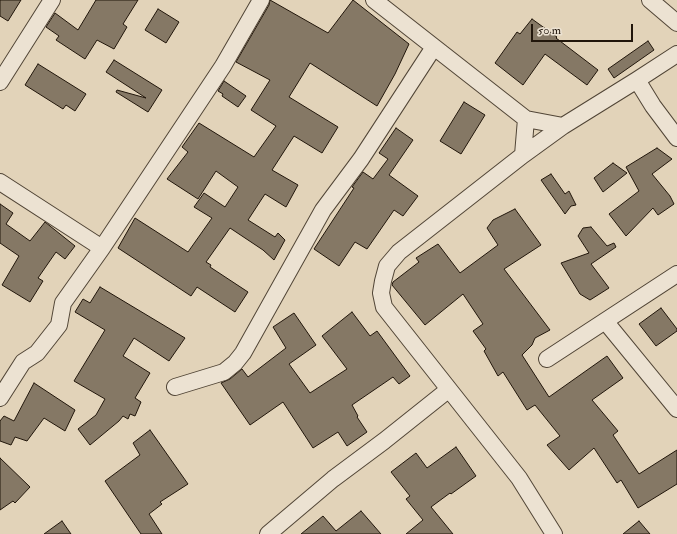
<!DOCTYPE html>
<html>
<head>
<meta charset="utf-8">
<style>
  body { margin:0 }
  #map { position:relative; width:677px; height:534px; overflow:hidden; background:#e2d3b9; font-family:"IM FELL Double Pica",serif }
  canvas { display:block }
  .scale { position:absolute; left:531px; top:24px; width:102px; height:18px; box-sizing:border-box; border:2px solid #21160b; border-top:0; padding-left:5px; font-size:12px; line-height:14px; white-space:nowrap; color:#21160b; -webkit-text-stroke:3px #ece2d2; paint-order:stroke }
</style>
</head>
<body>
<div id="map">
<canvas width="677" height="534"></canvas>
<div class="scale">50 m</div>
</div>
<script>
const c = document.querySelector('canvas').getContext('2d');
c.lineJoin = 'round';
function fill(path, color) { c.fillStyle = color; c.fill(path, 'evenodd'); }
const shape = rows => new Path2D(rows.map(r => 'M' + r).join(''));
function stroke(path, color, width, dash) { c.strokeStyle = color; c.lineWidth = width; c.lineCap = dash ? 'butt' : 'round'; c.setLineDash(dash || []); c.stroke(path); }
const building = shape([
  [0,0,21,0,8,21,0,16,0,0],
  [96,0,138,0,123,24,127,27,114,49,97,40,85,59,56,40,59,36,46,27,55,13,78,30,96,0],
  [270,0,328,33,353,0,409,44,395,74,377,106,310,63,289,97,338,127,322,153,294,136,272,170,298,185,286,207,265,194,248,220,275,237,278,233,285,240,274,260,263,250,230,228,206,262,211,265,210,267,248,292,235,312,197,287,191,296,118,248,135,218,188,252,212,218,194,207,204,193,225,207,238,187,216,171,198,199,167,179,188,152,182,147,199,123,254,157,276,126,251,110,270,80,236,62,269,5,270,0],
  [158,9,179,22,166,43,145,30,158,9],
  [532,19,557,37,556,38,598,70,587,85,545,54,523,85,495,63,517,32,520,34,532,19],
  [648,41,654,50,614,78,608,69,648,41],
  [114,60,162,90,148,112,116,92,117,90,146,98,106,72,114,60],
  [38,64,86,94,75,111,66,105,63,109,25,85,38,64],
  [224,81,246,96,238,107,222,96,223,94,218,91,224,81],
  [464,102,485,115,461,154,440,141,464,102],
  [396,128,413,140,389,175,418,196,403,216,394,210,367,249,355,242,339,266,314,249,354,188,352,187,363,172,373,179,388,159,379,153,396,128],
  [657,148,672,159,652,174,670,196,674,204,658,215,653,208,626,236,609,214,639,191,626,167,657,148],
  [613,163,627,173,603,192,594,178,613,163],
  [551,174,565,194,569,191,576,205,571,206,565,214,541,180,551,174],
  [0,204,13,213,6,224,30,241,45,222,75,246,65,259,56,252,38,278,43,281,30,302,2,285,19,256,0,243,0,204],
  [515,209,541,245,504,269,550,330,535,338,532,345,522,355,549,397,607,356,623,378,592,400,618,431,613,435,639,474,677,450,677,484,638,508,621,480,617,483,594,448,569,470,547,445,560,436,535,405,527,410,503,372,498,376,484,351,486,349,473,331,483,324,463,294,425,325,392,285,393,282,419,262,416,258,438,244,460,273,498,245,487,228,493,220,515,209],
  [591,227,607,246,614,243,616,247,591,264,609,288,590,300,580,294,561,263,589,253,578,236,583,228,591,227],
  [100,287,185,338,169,361,134,338,123,356,150,373,135,398,141,402,135,416,130,414,128,419,123,416,119,421,90,445,78,429,96,415,105,399,74,381,105,330,75,312,83,299,90,303,100,287],
  [661,308,677,329,677,331,656,346,639,324,661,308],
  [352,312,370,336,377,331,410,376,399,384,393,377,352,405,358,416,357,417,367,432,347,446,338,432,313,448,283,402,250,425,221,383,230,379,242,369,248,377,286,348,273,327,294,313,316,345,289,364,310,393,347,369,322,336,352,312],
  [34,383,75,410,65,431,44,418,27,441,15,437,11,445,0,441,0,421,4,416,14,421,34,383],
  [150,430,188,484,160,502,162,504,149,514,162,534,141,534,105,481,140,455,133,443,150,430],
  [456,447,476,476,451,494,450,493,431,507,453,534,406,534,423,520,406,499,410,496,391,472,416,453,427,468,456,447],
  [0,458,30,487,15,503,13,501,0,510,0,458],
  [361,511,381,534,301,534,323,516,336,531,361,511],
  [62,521,71,534,44,534,62,521],
  [639,521,650,534,623,534,639,521]
]);
const minor = shape([
  [374,0,526,119,563,126],
  [650,0,677,23],
  [637,80,653,106,677,138],
  [0,82,52,0],
  [523,155,526,119],
  [0,182,102,248],
  [605,321,677,409],
  [547,359,677,274],
  [175,387,224,372,235,363,243,353,323,210,361,159,434,47],
  [0,398,23,362,37,353,59,325,63,303,102,248,223,66,261,0],
  [268,534,333,479,384,441,448,390],
  [554,534,519,478,384,307,381,293,383,281,387,266,399,252,523,155,563,126,637,80,677,54]
]);
fill(building, '#857865');
stroke(building, '#21160b', 1);
stroke(minor, '#514536', 18);
stroke(minor, '#ece2d2', 16);
</script>
</body>
</html>
